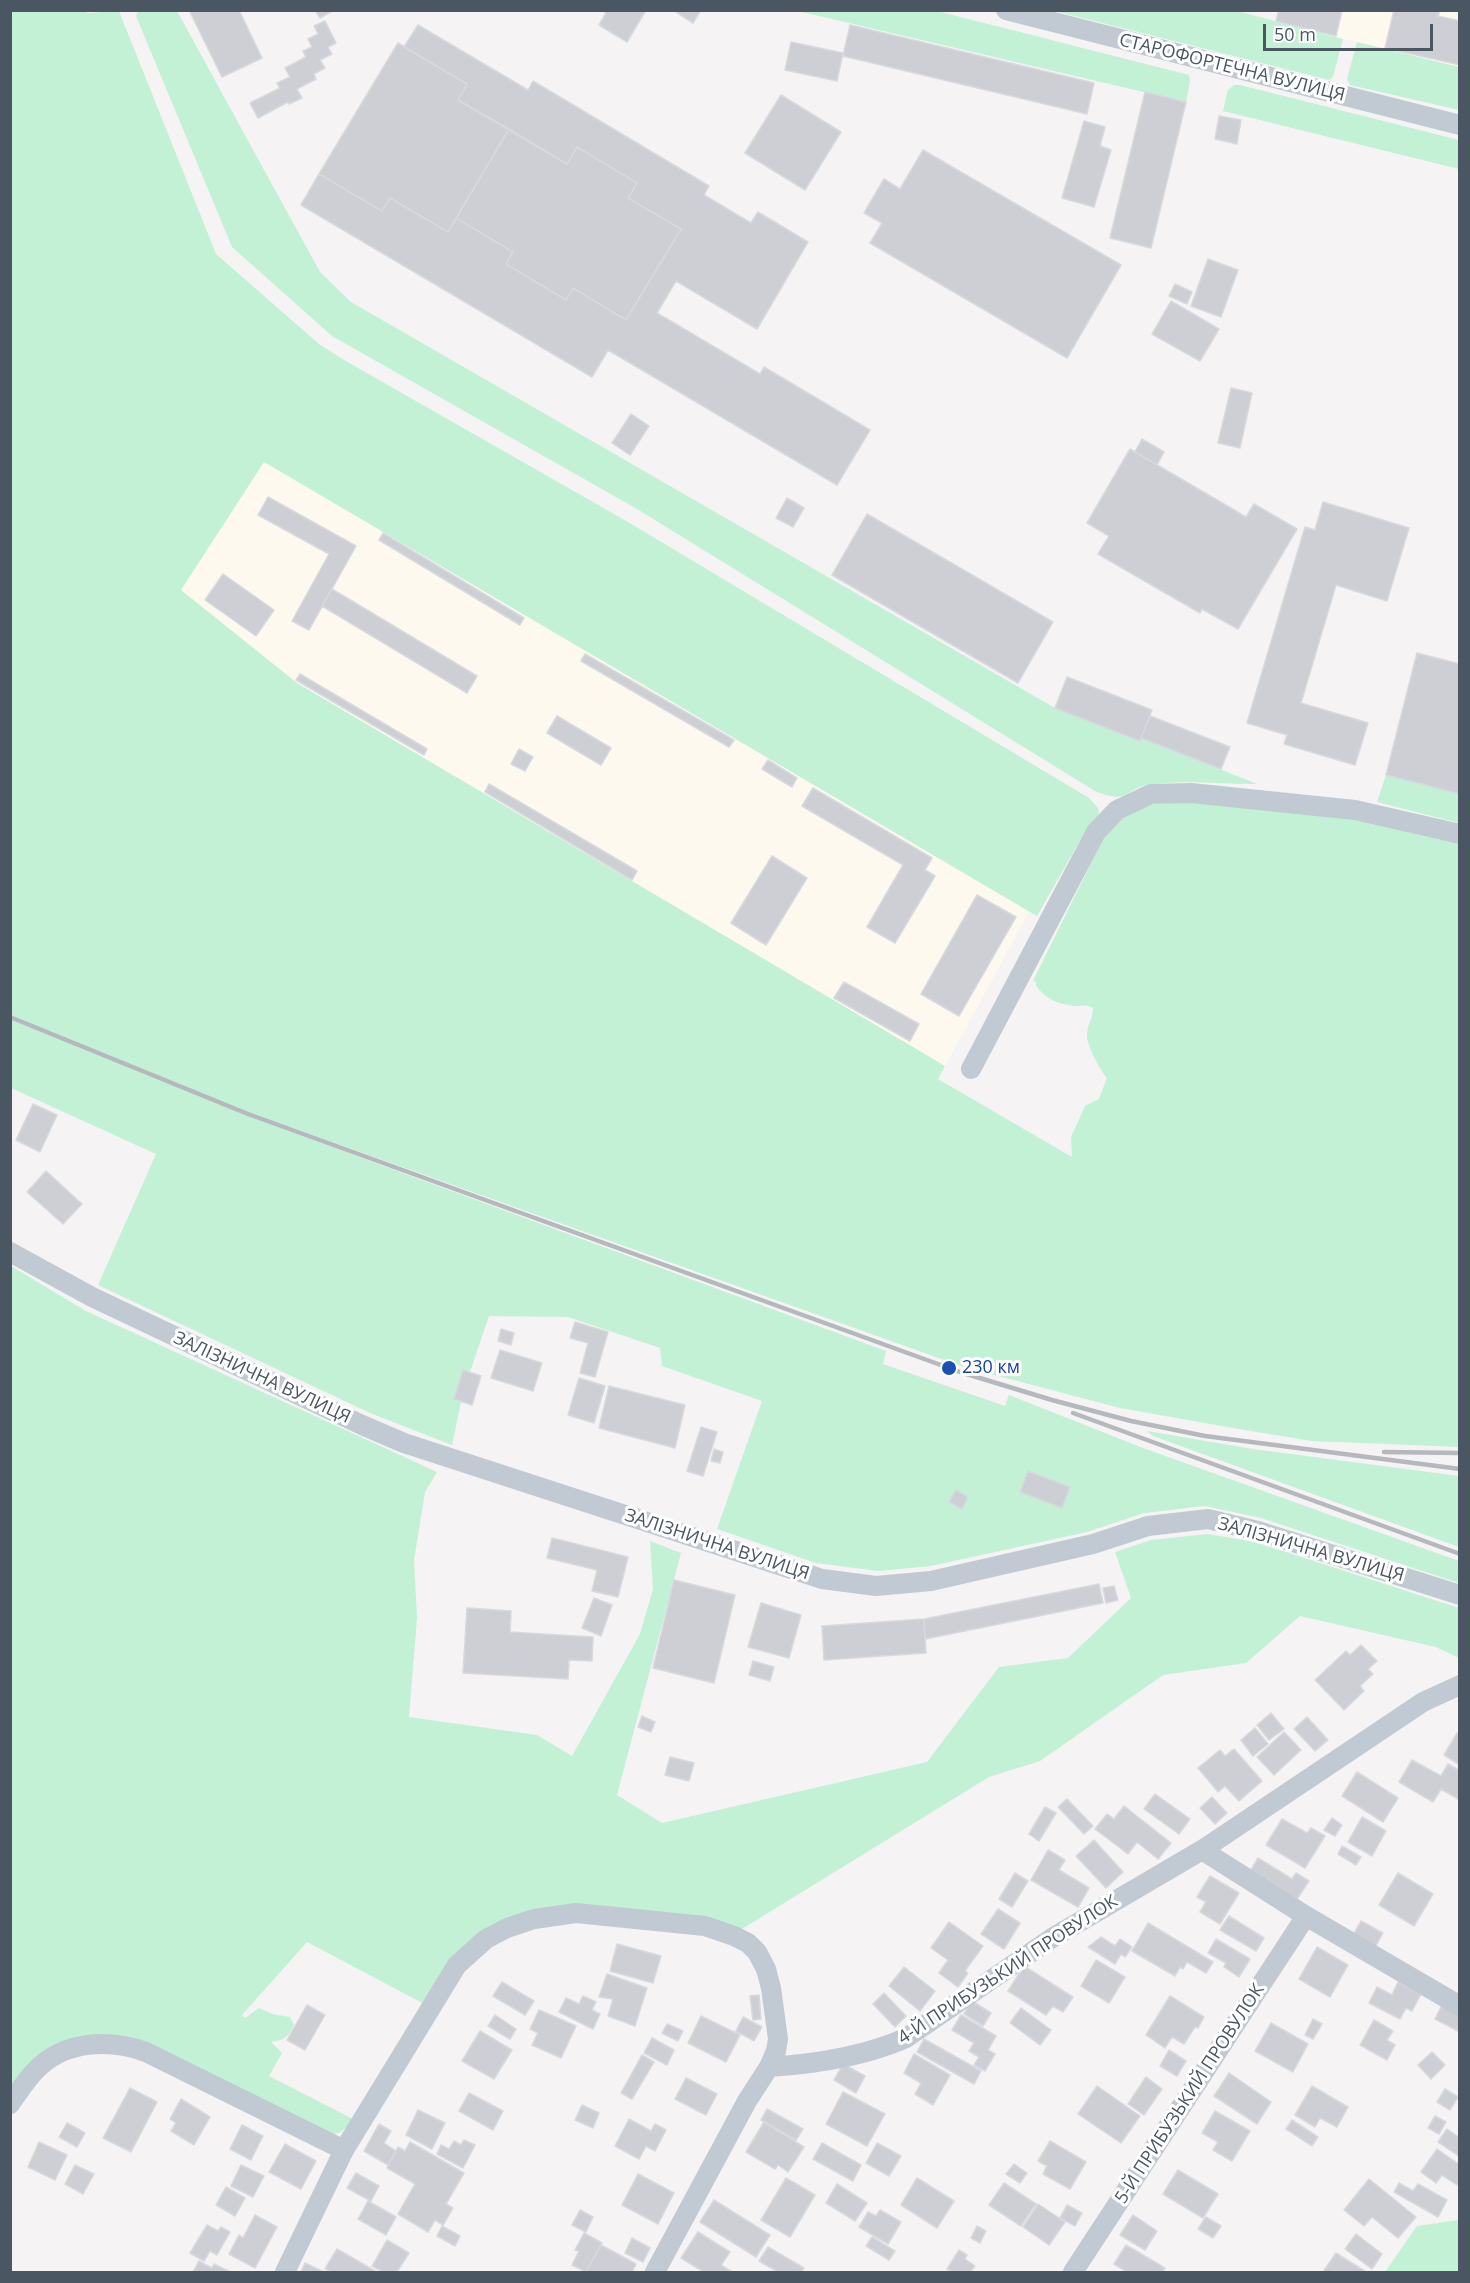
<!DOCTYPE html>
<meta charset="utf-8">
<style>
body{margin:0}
#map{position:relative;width:1470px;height:2283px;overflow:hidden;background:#f5f3f3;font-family:"Open Sans",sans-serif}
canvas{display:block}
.frame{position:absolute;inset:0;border:12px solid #4a5661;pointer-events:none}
.scale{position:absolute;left:1263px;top:24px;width:170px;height:27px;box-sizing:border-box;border:3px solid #4a5661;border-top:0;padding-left:8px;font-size:18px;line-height:21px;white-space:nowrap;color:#4a5661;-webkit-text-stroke:4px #fff;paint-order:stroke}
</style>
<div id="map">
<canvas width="1470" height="2283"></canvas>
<div class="frame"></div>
<div class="scale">50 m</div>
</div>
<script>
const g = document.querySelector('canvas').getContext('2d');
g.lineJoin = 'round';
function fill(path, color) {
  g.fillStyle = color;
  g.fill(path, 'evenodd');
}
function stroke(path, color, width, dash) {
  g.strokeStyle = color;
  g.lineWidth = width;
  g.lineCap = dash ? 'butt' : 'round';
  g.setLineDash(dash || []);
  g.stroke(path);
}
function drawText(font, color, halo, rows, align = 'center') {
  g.font = font + ' "Open Sans",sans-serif';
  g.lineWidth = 6;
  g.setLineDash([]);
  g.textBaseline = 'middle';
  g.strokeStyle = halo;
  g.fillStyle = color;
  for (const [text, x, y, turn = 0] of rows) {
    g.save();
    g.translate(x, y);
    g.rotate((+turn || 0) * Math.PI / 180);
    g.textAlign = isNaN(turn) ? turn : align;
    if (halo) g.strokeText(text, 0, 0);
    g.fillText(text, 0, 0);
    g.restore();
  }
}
fill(new Path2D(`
 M1342 11H1459V67L1336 37Z
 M264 462 1029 912 945 1066 297 683 180 590Z`), '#fdf9ef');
fill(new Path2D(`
 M86 10 87 13 119 11 216 254 319 344 344 360 628 522 1089 798 1098 808 1099 815 1086 830 1037 916 264 462 181 590 297 683 945 1066 938 1079 1072 1157 1071 1137 1085 1106 1099 1099 1107 1078C1101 1071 1086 1045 1087 1035 1087 1025 1093 1019 1093 1008 1086 1004 1081 1006 1074 1006 1057 1004 1046 999 1036 986V982L1033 981 1104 837 1127 814 1154 804 1190 801 1351 819 1459 844V1447L1312 1441 1233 1428 1120 1408 964 1367 248 1112 11 1015 10 11Z
 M138 11H177L320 272 351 302 1055 708 1140 741 1141 738 1257 784C1223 784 1187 780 1153 784 1124 787 1131 806 1095 791L637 509 332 336 232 247 136 16Z
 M798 11H937L1189 75 1190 81 1186 102Z
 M1055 11H1237L1343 39 1333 77 1329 80Z
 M1357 42 1459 67V110L1350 85 1347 79Z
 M1234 85H1240L1459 140V169L1223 111 1228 90Z
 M1386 775 1459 794V823L1377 802Z
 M11 1019 248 1116 886 1351 883 1364 1005 1406 1009 1395 1143 1448 1459 1561V1583L1261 1518 1205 1506 1144 1513 1087 1532 931 1566 878 1571 816 1563 717 1529 762 1401 662 1366 660 1348 568 1317 489 1316 470 1372 463 1370 454 1399 461 1402 452 1445 370 1413 98 1285 156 1154 11 1088Z
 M11 1266 86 1311 437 1472 425 1492 414 1560 417 1618 409 1717 537 1735 572 1756 640 1634 653 1589 650 1541 681 1553 617 1795 662 1823 927 1762 999 1667 1068 1658 1131 1598 1115 1552 1151 1540 1208 1534 1255 1542 1459 1608V1658L1436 1647 1300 1616 1246 1663 1163 1675 1040 1761 989 1777 737 1932 615 1910 505 1924 426 2005 307 1942 242 2015 245 2018 259 2008 272 2014 290 2017 294 2025C288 2038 284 2040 271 2042L282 2053 269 2076 355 2120 341 2132 332 2135 149 2049 89 2040 11 2097Z
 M1147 1431 1253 1449 1459 1476V1547L1153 1436Z
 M1459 2220V2272H1385L1417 2226Z`), '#c3f1d5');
const building = new Path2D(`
 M189 10H239L262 58 222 77Z
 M315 10H334L320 18Z
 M602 10H646L627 42 599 25 606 13Z
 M673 10H701L693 23Z
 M1279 10H1342L1336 36 1276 21Z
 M1394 10H1440L1438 16 1460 21V65L1385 48Z
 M325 21 336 43 328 47 332 54 320 60 325 68 314 74 316 79 297 89 302 98 289 104 288 102 258 118 250 103 280 88 277 83 290 77 285 68 306 57 303 51 312 47 308 39 318 34 314 26Z
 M418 25 528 90 533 81 709 186 704 195 751 223 758 212 808 242 757 329 676 281 657 313 760 374 764 367 870 430 837 485 608 350 592 377 301 205 319 174 382 211 390 198 448 232 456 218 513 252 506 264 566 300 573 288 626 320 681 229 628 198 637 183 577 147 567 164 458 100 467 84 404 47Z
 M850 25 1094 83 1087 114 843 56Z
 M791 42 843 53 837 81 785 70Z
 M398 43 467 84 458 100 509 129 448 232 390 198 382 211 319 174Z
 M1145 92 1186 102 1151 248 1110 238Z
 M781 95 841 132 805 190 745 153Z
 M1219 116 1241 120 1237 144 1215 139Z
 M1084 121 1105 127 1100 146 1111 150 1094 207 1062 198Z
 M509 129 567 164 577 147 637 183 628 198 681 229 626 320 573 288 566 300 506 264 513 252 456 218Z
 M923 150 1121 265 1067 358 870 243 882 223 864 213 884 179 900 189Z
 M1208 259 1238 270 1221 317 1191 306Z
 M1175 284 1192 292 1187 304 1169 296Z
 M1171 301 1219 329 1200 361 1152 334Z
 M1231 388 1252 393 1240 448 1218 443Z
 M631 414 649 426 630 455 612 443Z
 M1142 439 1164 452 1157 465 1135 452Z
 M1130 449 1246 517 1254 504 1297 529 1238 629 1202 609 1200 613 1098 554 1109 536 1087 523Z
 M268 497 356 546 309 630 292 621 329 554 258 515Z
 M787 498 804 508 793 527 776 518Z
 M1323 502 1409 528 1387 601 1336 585 1301 703 1368 723 1355 765 1284 744 1287 735 1247 723 1305 527 1315 530Z
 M867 514 1053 622 1018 683 832 575Z
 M383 533 524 618 520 625 379 540Z
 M223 574 274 610 256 636 205 600Z
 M332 589 477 676 467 693 322 606Z
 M1417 653 1460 664V794L1386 775Z
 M585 654 734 740 729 747 581 661Z
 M300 674 427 749 424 755 296 680Z
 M1067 677 1152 710 1140 741 1055 708Z
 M557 716 611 748 601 765 547 733Z
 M1150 716 1230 747 1221 769 1141 738Z
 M519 749 533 757 525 771 511 764Z
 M768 760 797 778 792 787 762 769Z
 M489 784 637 871 632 880 485 792Z
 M813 788 932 858 925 870 935 876 895 943 867 927 903 865 802 806Z
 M772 856 807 878 766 945 731 923Z
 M977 895 1016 917 959 1016 921 994Z
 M844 982 919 1024 910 1041 834 998Z
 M33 1104 57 1115 40 1152 16 1140Z
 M46 1171 82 1204 63 1224 27 1192Z
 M575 1322 608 1332 595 1377 580 1373 588 1343 570 1338Z
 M501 1329 514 1333 511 1345 498 1341Z
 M500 1350 542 1363 533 1391 491 1378Z
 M463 1370 481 1376 472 1405 454 1399Z
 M579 1378 605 1386 594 1423 568 1415Z
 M609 1386 685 1405 675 1448 599 1428Z
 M701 1427 717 1432 703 1476 687 1471Z
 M714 1449 723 1452 720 1463 711 1461Z
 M1028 1471 1070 1487 1062 1508 1020 1492Z
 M956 1490 968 1497 962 1509 949 1502Z
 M552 1538 628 1557 618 1597 592 1591 597 1570 547 1558Z
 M674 1580 735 1595 714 1683 653 1668Z
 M1099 1584 1103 1603 925 1639 924 1619Z
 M1114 1586 1118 1600 1106 1603 1103 1588Z
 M594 1598 612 1605 601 1636 582 1628Z
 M761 1603 801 1615 789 1658 748 1647Z
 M467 1608 511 1611 510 1632 593 1637 592 1661 569 1660 568 1679 463 1673Z
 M924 1619 926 1653 824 1660 822 1626Z
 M1361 1645 1377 1661 1368 1669 1373 1674 1360 1686 1364 1691 1344 1710 1315 1680 1346 1651 1350 1655Z
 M753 1661 774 1667 770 1681 749 1675Z
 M1271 1713 1284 1729 1269 1740 1257 1725Z
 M642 1716 655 1722 651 1732 638 1727Z
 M1307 1717 1328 1740 1315 1751 1294 1729Z
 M1255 1728 1268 1744 1253 1756 1241 1740Z
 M1284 1732 1301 1750 1274 1775 1257 1757Z
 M1457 1733 1460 1735V1765L1444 1755Z
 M1234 1749 1262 1781 1239 1801 1225 1786 1218 1792 1198 1768 1220 1750 1225 1756Z
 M670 1757 694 1763 689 1781 665 1775Z
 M1412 1760 1441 1776 1448 1764 1460 1771V1800L1441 1789 1433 1802 1399 1782Z
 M1357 1772 1398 1798 1383 1822 1342 1796Z
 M1155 1794 1190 1819 1179 1834 1144 1809Z
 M1212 1797 1227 1813 1215 1824 1200 1808Z
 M1067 1799 1093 1826 1084 1834 1058 1807Z
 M1124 1806 1171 1843 1158 1859 1137 1842 1128 1854 1095 1829 1107 1814 1114 1819Z
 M1045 1807 1056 1813 1039 1841 1029 1834Z
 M1362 1817 1386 1831 1372 1856 1348 1842Z
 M1332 1818 1342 1825 1335 1836 1324 1830Z
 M1282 1819 1307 1833 1311 1828 1325 1836 1305 1868 1266 1845Z
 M1094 1840 1123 1872 1106 1888 1076 1856Z
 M1342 1846 1361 1857 1356 1865 1338 1854Z
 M1048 1850 1065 1860 1059 1870 1089 1888 1078 1907 1031 1880Z
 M1258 1858 1292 1879 1296 1873 1309 1881 1297 1899 1251 1870Z
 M1015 1873 1028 1881 1012 1907 999 1899Z
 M1398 1873 1433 1894 1414 1926 1379 1905Z
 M1210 1876 1239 1893 1220 1924 1200 1912 1206 1902 1197 1897Z
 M998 1909 1020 1923 1004 1949 981 1934Z
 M1229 1916 1264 1938 1256 1951 1220 1930Z
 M1361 1921 1383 1933 1375 1947 1353 1935Z
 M949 1922 983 1946 965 1971 968 1973 958 1987 939 1973 948 1960 931 1948Z
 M1148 1923 1213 1962 1206 1973 1187 1962 1183 1969 1180 1967 1175 1976 1132 1951Z
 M1101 1937 1115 1946 1120 1939 1132 1947 1125 1957 1121 1954 1115 1964 1088 1947Z
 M1216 1939 1250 1959 1239 1977 1224 1967 1226 1963 1208 1953Z
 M617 1944 661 1956 653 1983 610 1971Z
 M1317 1947 1348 1965 1330 1997 1299 1979Z
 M1096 1960 1125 1977 1109 2003 1081 1986Z
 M1024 1966 1073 1997 1063 2012 1053 2006 1046 2015 1008 1991Z
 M904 1967 935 1991 920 2011 889 1986Z
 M607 1974 647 1988 635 2026 608 2016 613 1999 599 1997Z
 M502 1982 534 2001 525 2015 493 1996Z
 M1398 1982 1421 1994 1412 2011 1406 2008 1400 2019 1369 2003 1377 1987 1392 1995Z
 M884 1993 906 2016 895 2027 873 2004Z
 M759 1995 761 2019 753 2020 750 1996Z
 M583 1996 596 2002 592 2010 600 2014 593 2029 559 2012 566 1998 579 2004Z
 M1170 1996 1204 2017 1198 2028 1195 2027 1184 2044 1172 2037 1165 2048 1146 2035Z
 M972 2001 991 2013 983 2026 964 2014Z
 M1443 2003 1460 2012V2032L1435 2019Z
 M307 2005 325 2015 305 2050 287 2040Z
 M1021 2008 1051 2030 1040 2045 1010 2023Z
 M539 2010 576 2026 561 2058 532 2045 538 2033 530 2029Z
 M495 2015 516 2029 510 2039 488 2026Z
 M961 2015 996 2036 988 2050 995 2054 985 2071 974 2065 979 2057 969 2051 974 2043 952 2030Z
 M701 2016 740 2035 726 2062 688 2043Z
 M743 2017 762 2027 754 2041 736 2031Z
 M1313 2019 1322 2024 1313 2039 1305 2035Z
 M1374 2020 1393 2031 1387 2040 1395 2045 1387 2060 1360 2045Z
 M1271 2023 1308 2044 1293 2072 1255 2051Z
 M667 2024 683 2031 678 2041 662 2033Z
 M480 2031 512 2050 494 2079 462 2061Z
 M652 2038 674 2050 667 2065 644 2053Z
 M924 2039 981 2071 974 2084 917 2052Z
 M1169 2050 1186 2061 1177 2076 1160 2066Z
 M1432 2052 1445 2065 1431 2079 1418 2065Z
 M914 2054 950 2075 933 2105 915 2094 921 2083 904 2073Z
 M642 2055 654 2062 632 2099 621 2093Z
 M843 2064 865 2076 856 2093 834 2080Z
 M1229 2073 1271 2102 1257 2124 1214 2096Z
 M1146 2077 1162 2089 1144 2115 1128 2104Z
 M686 2078 717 2094 706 2115 675 2099Z
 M1097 2086 1140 2116 1121 2143 1078 2114Z
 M1312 2086 1348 2107 1337 2127 1320 2118 1315 2127 1295 2115Z
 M130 2088 157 2102 131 2152 103 2138Z
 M1445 2089 1458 2097 1450 2110 1437 2102Z
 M843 2092 885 2114 867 2146 826 2124Z
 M469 2093 503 2111 493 2130 459 2111Z
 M181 2099 210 2117 194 2145 171 2131 176 2123 170 2119Z
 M582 2105 599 2113 593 2128 575 2120Z
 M767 2109 803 2129 796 2140 761 2120Z
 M418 2110 445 2123 432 2149 406 2135Z
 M1215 2111 1250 2131 1232 2161 1213 2150 1218 2142 1202 2133Z
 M1435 2116 1446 2122 1439 2134 1428 2128Z
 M629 2119 651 2131 655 2124 666 2130 655 2151 646 2146 639 2159 615 2146Z
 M1292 2120 1318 2137 1312 2146 1286 2129Z
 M764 2122 804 2147 788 2172 778 2165 775 2169 746 2152Z
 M67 2123 85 2133 77 2147 59 2137Z
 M379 2124 391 2131 384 2143 396 2151 388 2165 364 2151Z
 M242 2125 263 2136 251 2160 230 2149Z
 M1447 2129 1460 2138V2157L1438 2142Z
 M464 2140 475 2145 463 2168 437 2154 441 2145 449 2149 454 2141 461 2145Z
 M1050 2141 1086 2162 1070 2189 1043 2174 1047 2166 1038 2161Z
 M39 2142 67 2155 55 2180 28 2167Z
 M410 2142 464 2173 446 2204 453 2208 443 2225 435 2220 428 2232 398 2214 415 2184 387 2168 398 2147 405 2151Z
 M822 2143 861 2165 853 2181 813 2159Z
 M877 2143 901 2156 889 2176 866 2163Z
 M285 2144 316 2161 301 2189 269 2172Z
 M1437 2149 1460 2165V2182L1457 2185 1442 2175 1436 2183 1421 2172Z
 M1014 2164 1027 2173 1020 2183 1006 2174Z
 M75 2165 94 2174 83 2194 65 2184Z
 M241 2165 264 2176 253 2197 231 2186Z
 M1178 2170 1218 2194 1203 2218 1163 2194Z
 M356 2173 379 2186 371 2201 347 2188Z
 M638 2174 674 2193 658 2224 622 2205Z
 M786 2178 815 2195 790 2237 761 2220Z
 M917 2178 954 2201 937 2228 901 2205Z
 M1369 2179 1416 2217 1398 2238 1372 2217 1364 2226 1344 2210Z
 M1004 2183 1036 2204 1021 2226 989 2205Z
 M1399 2183 1413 2191 1418 2184 1447 2200 1438 2217 1394 2192Z
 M837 2184 867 2203 855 2221 826 2203Z
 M226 2187 245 2198 235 2216 216 2205Z
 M714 2200 770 2235 756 2257 700 2222Z
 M368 2201 396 2217 386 2235 358 2219Z
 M1038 2204 1065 2222 1049 2245 1023 2227Z
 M1067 2205 1082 2213 1075 2226 1060 2218Z
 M580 2210 593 2217 586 2232 572 2225Z
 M880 2210 901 2222 888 2244 859 2227 868 2212 876 2216Z
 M255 2215 277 2227 255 2268 229 2254 239 2235 243 2238Z
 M1133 2215 1157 2231 1145 2250 1120 2235Z
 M1206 2217 1221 2226 1213 2238 1198 2229Z
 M207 2225 218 2231 221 2227 230 2232 217 2255 210 2251 204 2261 190 2253Z
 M442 2226 460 2236 455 2246 437 2236Z
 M977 2226 986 2231 980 2243 971 2238Z
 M698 2232 730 2252 721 2265 732 2272H704L681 2258Z
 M584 2233 602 2243 586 2272 572 2265 579 2251 575 2250Z
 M1356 2234 1382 2254 1372 2269 1345 2249Z
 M872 2237 895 2251 889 2260 866 2246Z
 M632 2238 650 2248 643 2262 625 2253Z
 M387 2240 409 2253 397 2272H383L372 2266Z
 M601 2245 636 2264 632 2272H586Z
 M1126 2245 1165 2268 1162 2272H1127L1114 2264Z
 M768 2247 804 2268 801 2272H778L759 2261Z
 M337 2249 377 2272H332L325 2269Z
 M959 2250 967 2255 965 2259 975 2266 970 2272H953L947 2269Z
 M1336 2253 1366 2272H1323Z
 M199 2261 212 2268 214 2264 231 2272H193Z
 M305 2263 324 2272H301Z`);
fill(building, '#cdcfd5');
stroke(building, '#d7d9de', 1.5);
stroke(new Path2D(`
 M1006 10 1460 125
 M971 1069 1096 832 1117 810 1151 794 1191 793 1355 810 1460 834
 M10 1252 92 1297 362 1425 404 1443 822 1579 876 1586 931 1581 1093 1544 1148 1526 1208 1519 1258 1531 1460 1595
 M1202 1850 1306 1916 1460 2006
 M10 2104C18 2093 26 2080 36 2070 65 2040 110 2039 146 2052L344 2150
 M285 2272 344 2150 457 1965 486 1939 507 1928 534 1919 576 1913 705 1926 734 1936 748 1943 757 1952 766 1969 771 1988 778 2039 776 2051 769 2067
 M655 2272 747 2101 769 2067C816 2064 863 2057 906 2038L1052 1938 1202 1850 1423 1702 1460 1685
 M1073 2272 1306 1916`), '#c1cad2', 20);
stroke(new Path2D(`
 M10 1017 248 1114 960 1372 1052 1400 1131 1421 1205 1436 1460 1469
 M1073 1413 1460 1554
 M1384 1452 1460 1453`), '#b5b8bd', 4.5);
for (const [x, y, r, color] of [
 [949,1368,8,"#1a4fb4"]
]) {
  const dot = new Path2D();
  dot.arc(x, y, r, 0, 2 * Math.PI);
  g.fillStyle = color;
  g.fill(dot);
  stroke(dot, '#fff', 2);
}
drawText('18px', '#4a5661', '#fff', [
 ["СТАРОФОРТЕЧНА ВУЛИЦЯ",1232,68,14],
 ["ЗАЛІЗНИЧНА ВУЛИЦЯ",262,1378,25],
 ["ЗАЛІЗНИЧНА ВУЛИЦЯ",717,1545,18],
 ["ЗАЛІЗНИЧНА ВУЛИЦЯ",1311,1550,16],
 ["4-Й ПРИБУЗЬКИЙ ПРОВУЛОК",1008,1970,-33],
 ["5-Й ПРИБУЗЬКИЙ ПРОВУЛОК",1190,2094,-57]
]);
drawText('18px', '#164399', '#fff', [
 ["230 км",962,1368]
], 'left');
</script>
